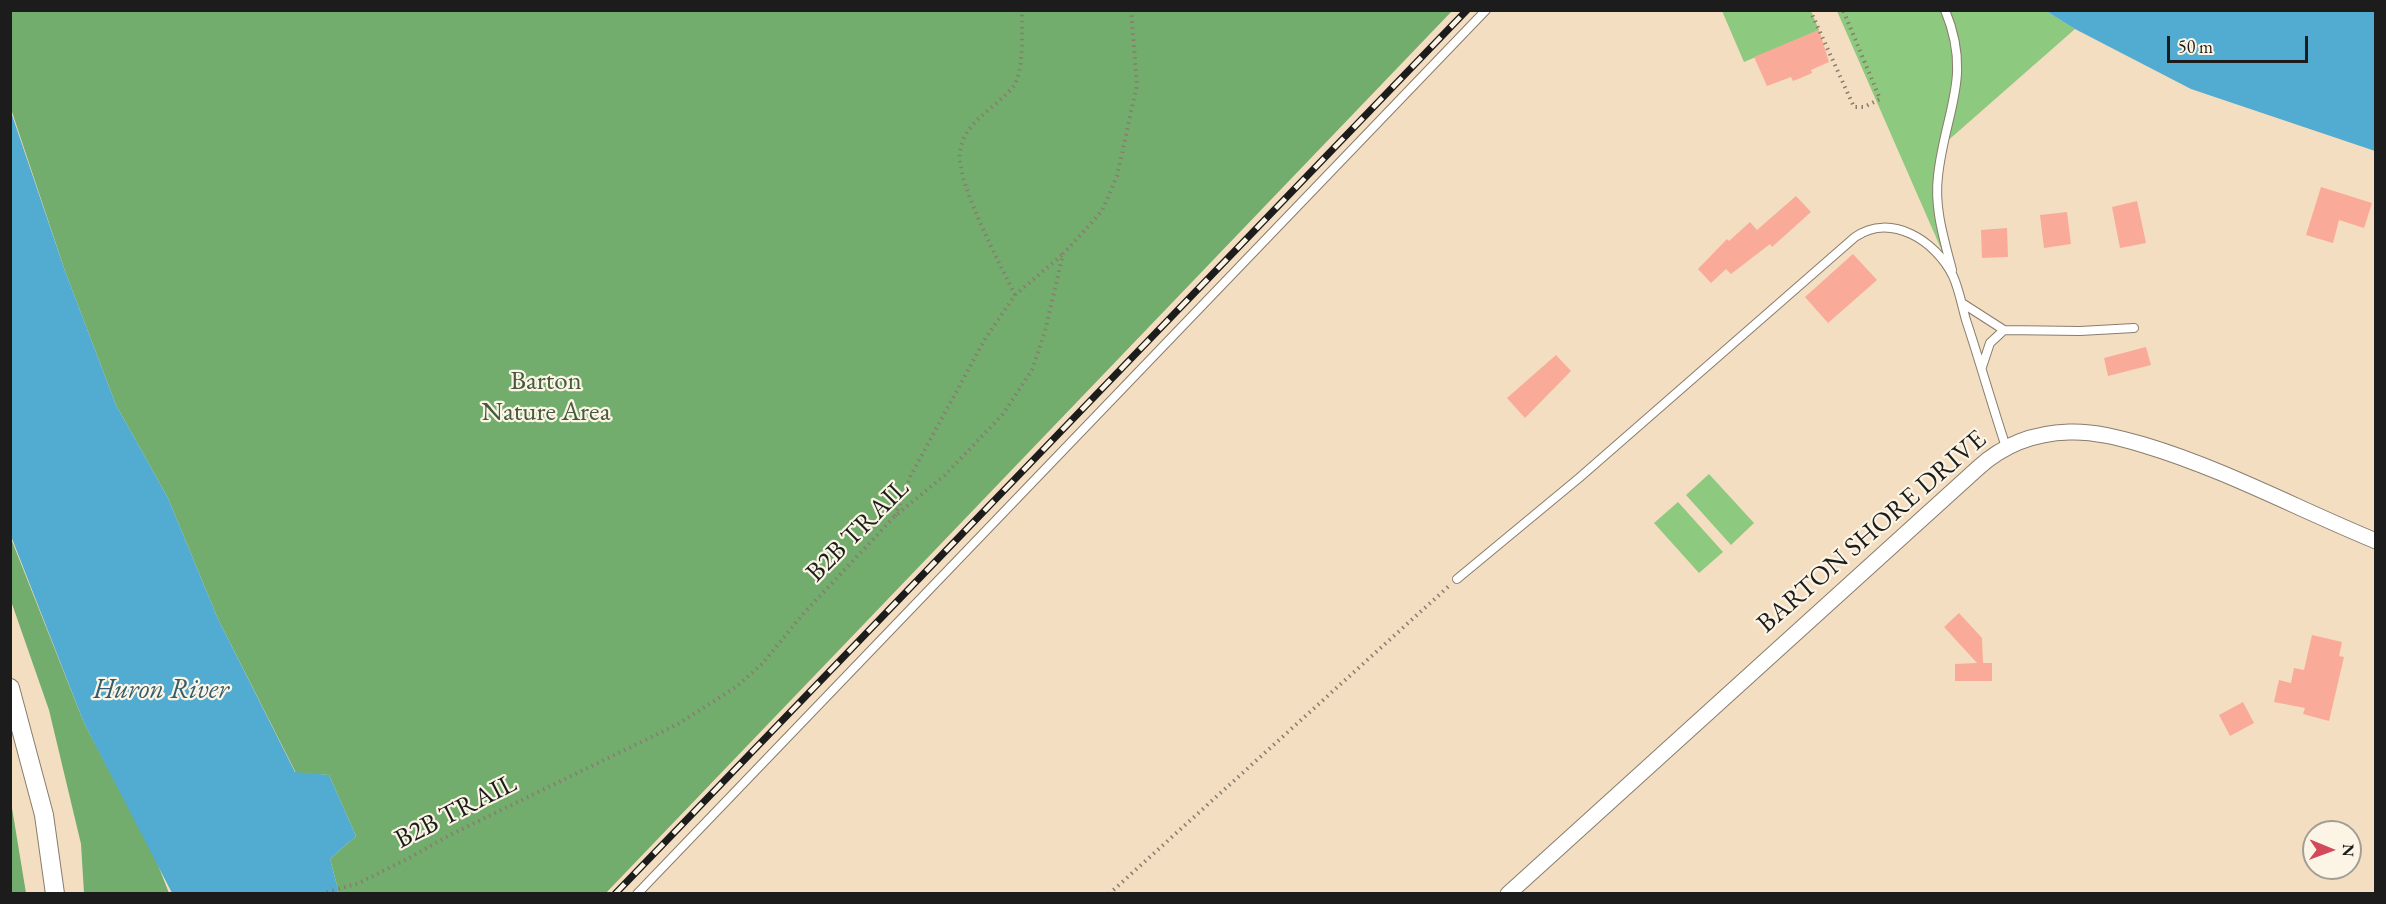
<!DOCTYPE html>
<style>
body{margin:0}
#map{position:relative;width:2386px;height:904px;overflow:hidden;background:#f4dec1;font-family:"EB Garamond",serif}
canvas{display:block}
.frame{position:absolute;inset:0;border:12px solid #1c1c1c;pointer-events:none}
.north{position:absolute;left:2302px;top:820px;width:60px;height:60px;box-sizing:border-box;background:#fcf5e5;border:2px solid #a29e95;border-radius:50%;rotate:91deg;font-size:16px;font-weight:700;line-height:24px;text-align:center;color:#1c1c1c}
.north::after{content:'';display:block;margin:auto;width:21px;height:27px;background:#d1495b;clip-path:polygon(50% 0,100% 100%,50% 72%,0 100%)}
.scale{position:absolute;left:2167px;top:36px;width:141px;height:27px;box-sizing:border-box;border:3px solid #1c1c1c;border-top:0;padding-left:8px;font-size:18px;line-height:21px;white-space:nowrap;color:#1c1c1c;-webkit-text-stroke:4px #fcf5e5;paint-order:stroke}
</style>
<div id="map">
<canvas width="2386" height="904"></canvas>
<div class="frame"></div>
<div class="north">N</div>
<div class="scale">50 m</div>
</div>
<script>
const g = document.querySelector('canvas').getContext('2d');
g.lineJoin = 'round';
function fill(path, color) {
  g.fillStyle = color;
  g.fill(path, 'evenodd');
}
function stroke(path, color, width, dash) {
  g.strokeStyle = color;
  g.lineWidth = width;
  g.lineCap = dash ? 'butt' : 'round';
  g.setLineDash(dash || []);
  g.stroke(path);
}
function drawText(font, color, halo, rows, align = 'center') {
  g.font = font + ' "EB Garamond",serif';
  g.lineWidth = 4.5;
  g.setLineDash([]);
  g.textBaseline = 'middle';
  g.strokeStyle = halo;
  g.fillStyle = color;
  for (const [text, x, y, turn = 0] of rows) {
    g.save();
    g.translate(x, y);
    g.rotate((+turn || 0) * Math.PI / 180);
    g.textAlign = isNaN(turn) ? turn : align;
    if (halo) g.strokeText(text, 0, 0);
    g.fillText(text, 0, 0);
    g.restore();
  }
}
fill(new Path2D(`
 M1722 11H1811L1819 30 1744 62Z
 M1837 11H2046L2075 29 1944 144 1937 196 1953 276Z
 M1709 474 1754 523 1731 545 1686 495Z
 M1678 502 1723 552 1699 573 1654 523Z`), '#8dc97e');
fill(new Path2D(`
 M10 11H1452L605 894 339 893 330 859 356 836 329 775 296 773 218 619 168 498 116 405 65 271 11 109Z
 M10 536 84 723 154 855 169 893H84L81 844 49 710 11 601Z
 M11 802 26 893H11Z`), '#72ad6d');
fill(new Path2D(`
 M2046 11H2375V151L2191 89 2075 29Z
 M10 109 65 271 116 405 168 498 218 619 295 772 329 775 356 836 330 859 339 893H172L84 723 11 536Z`), '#52abd0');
fill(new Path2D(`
 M1819 30 1829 62 1811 70 1812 73 1803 77 1793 81 1791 77 1767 86 1754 57Z
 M2321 187 2372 203 2364 228 2339 220 2333 243 2306 235Z
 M1796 196 1811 212 1772 247 1770 244 1731 274 1726 269 1711 283 1698 269 1727 239 1729 241 1750 222 1757 230Z
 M2137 201 2146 243 2120 248 2112 207Z
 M2067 212 2071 244 2044 248 2040 215Z
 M2007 228 2008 257 1982 258 1981 230Z
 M1853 254 1877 280 1828 323 1805 297Z
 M2146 347 2151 365 2108 376 2104 358Z
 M1556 355 1571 371 1525 418 1507 398Z
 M1959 613 1982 638 1983 663H1992V681H1955V664L1977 663 1944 627Z
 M2312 635 2342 642 2339 656 2344 657 2329 721 2303 714 2305 708 2274 702 2279 680 2291 683 2294 668 2304 670Z
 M2243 702 2254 723 2230 736 2219 715Z`), '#f9aa98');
const service = new Path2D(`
 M1945 10C1973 77 1945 111 1938 176 1934 208 1944 239 1952 270
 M1962 303 2004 330
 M1982 367 1990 343 2004 330 2080 331 2134 328
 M1457 579 1579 478 1855 237C1891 212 1936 241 1953 276 1959 289 1962 306 1966 320 1980 362 1992 405 2006 447
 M637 894 1486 10`);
const minor = new Path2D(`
 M1508 894 1978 468C2003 445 2034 433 2069 432 2094 431 2120 438 2144 445 2224 469 2298 509 2376 541`);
const tertiary = new Path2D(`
 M10 688 44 815 55 894`);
stroke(service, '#887d6e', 10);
stroke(minor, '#887d6e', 17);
stroke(tertiary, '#887d6e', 20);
stroke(new Path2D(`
 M1810 10 1854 107H1864L1880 99 1843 10
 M1015 295C1001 266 957 184 960 154 962 122 995 109 1013 87 1024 74 1022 28 1022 10
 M895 516 911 475 985 339 1015 295 1062 255
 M321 894 359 883 409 858 450 835 678 724 736 687 762 664 803 614 895 516 945 475 1003 414 1032 370 1045 331 1063 254 1102 211 1117 176 1137 85 1131 10
 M1109 894 1449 586`), '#887d6e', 4, [1.5, 4.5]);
stroke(service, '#fff', 8);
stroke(minor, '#fff', 15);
stroke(tertiary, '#fff', 18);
const rail = new Path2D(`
 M615 894 1467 10`);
stroke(rail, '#1c1c1c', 7);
stroke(rail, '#fcf5e5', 4.5, [14]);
drawText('27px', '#44593e', '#fcf5e5', [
 ["Barton",546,382],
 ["Nature Area",546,413]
]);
drawText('27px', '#1c1c1c', '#fcf5e5', [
 ["B2B TRAIL",858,531,-45],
 ["BARTON SHORE DRIVE",1872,532,-41],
 ["B2B TRAIL",456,812,-27]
]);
drawText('italic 28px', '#345c6d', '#fcf5e5', [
 ["Huron River",161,690]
]);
</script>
